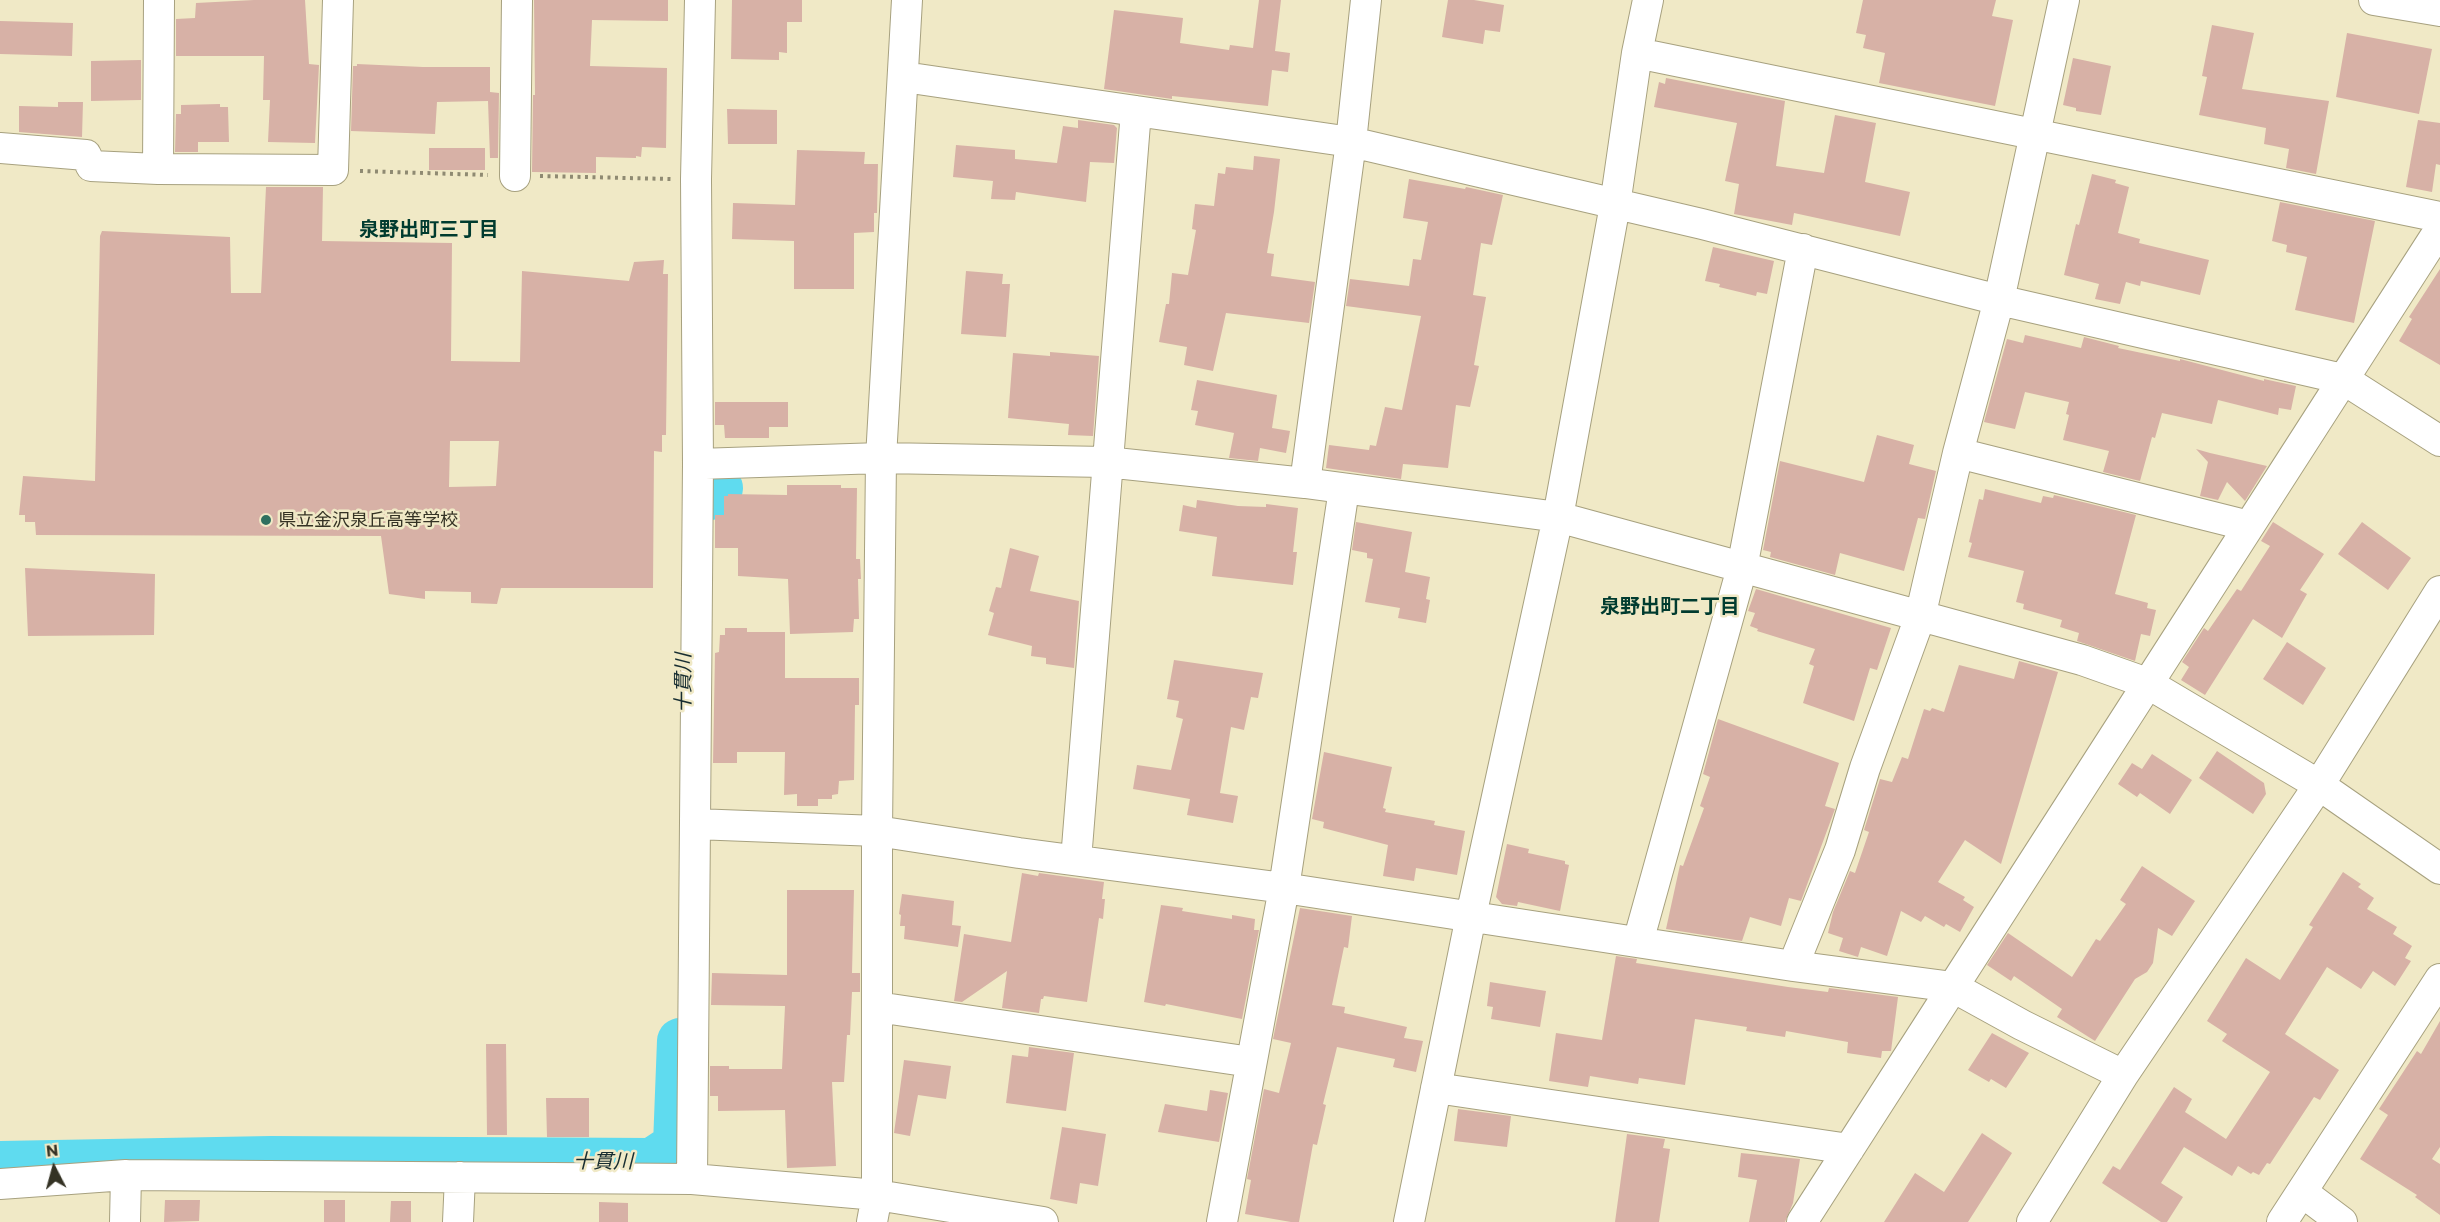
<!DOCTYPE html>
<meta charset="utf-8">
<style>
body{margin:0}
#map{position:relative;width:2440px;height:1222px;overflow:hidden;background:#f0e9c6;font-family:Commissioner,sans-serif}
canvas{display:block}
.north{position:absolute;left:24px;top:1138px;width:60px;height:60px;-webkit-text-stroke:4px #f0e9c6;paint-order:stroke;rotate:354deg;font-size:16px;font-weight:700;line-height:24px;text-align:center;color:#343224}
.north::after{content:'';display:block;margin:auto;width:21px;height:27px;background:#343224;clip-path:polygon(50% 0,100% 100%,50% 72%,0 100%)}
</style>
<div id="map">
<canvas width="2440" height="1222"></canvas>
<div class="north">N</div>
</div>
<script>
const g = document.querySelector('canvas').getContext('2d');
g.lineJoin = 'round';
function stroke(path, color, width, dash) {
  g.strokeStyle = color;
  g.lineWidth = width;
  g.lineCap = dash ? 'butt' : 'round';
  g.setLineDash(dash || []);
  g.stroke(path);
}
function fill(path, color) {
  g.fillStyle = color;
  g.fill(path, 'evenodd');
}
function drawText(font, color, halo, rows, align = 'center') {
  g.font = font + ' Commissioner,"Noto Sans JP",sans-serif';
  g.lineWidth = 5;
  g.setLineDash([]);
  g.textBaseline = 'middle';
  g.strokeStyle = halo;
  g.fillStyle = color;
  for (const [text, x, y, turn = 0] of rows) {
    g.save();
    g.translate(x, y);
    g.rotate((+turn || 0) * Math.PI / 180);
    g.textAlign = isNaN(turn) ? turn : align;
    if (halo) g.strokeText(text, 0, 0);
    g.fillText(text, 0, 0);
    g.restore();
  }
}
stroke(new Path2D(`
 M710 497 720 488
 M0 1164 271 1159 652 1161 676 1145 680 1041`), '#5fdbef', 46);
fill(new Path2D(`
 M254 0H305L309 64 319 65 315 143 268 142 270 100H263L264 56H176V19L195 18 196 3Z
 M534 0H668V21L592 20 590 66 667 68 666 148 642 147 641 157 636 156V158L596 157V173L532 172 533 95H535Z
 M732 0H802V22H787V53L779 52V60L731 59Z
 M1259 0H1281L1275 51 1290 53 1288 72 1272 70 1268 106 1172 96V99L1104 89 1114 10 1183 18 1180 43 1229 50 1230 45 1253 48Z
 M1448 0H1474L1504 5 1500 32 1485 30 1483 44 1442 37Z
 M1863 0H1996L1992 16 2013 20 1995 106 1879 83 1885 53 1863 48 1866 35 1856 33Z
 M0 21 73 23 72 56 0 54Z
 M2212 25 2254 33 2242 89 2329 101 2316 174 2286 168 2289 149 2264 144 2266 128 2199 115 2207 77 2202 76Z
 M2347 33 2432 49 2419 114 2336 97Z
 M2073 58 2111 66 2101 115 2076 111V108L2063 105Z
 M141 60V100L91 101V61Z
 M357 64 423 67H490V92L499 93 498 158H490L488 101 437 102 435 134 351 131 353 66H357Z
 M1666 78 1785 101 1776 166 1824 173 1835 115 1876 123 1865 182 1910 192 1900 236 1794 213 1792 225 1734 214 1739 184 1725 181 1737 123 1654 107 1659 82 1665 84Z
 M58 102H83L82 137 19 132V106L58 107Z
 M220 104V107H228L229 142H198V152H175L176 114H181V105Z
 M727 109 777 110V144H728Z
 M1078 120 1114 125 1117 128 1114 163 1090 162 1086 202 1016 192 1015 200 991 199 993 181 953 177 956 145 1015 150V159L1057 163 1063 126 1078 128Z
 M2418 120 2440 123V165L2436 164 2432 192 2406 187Z
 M429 148H485V170H429Z
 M797 150 865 152 864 164H878L877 213H874V232L854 233V289H794V241L732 239 733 203 795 205Z
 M1254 156 1280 159 1274 212 1267 253 1274 254 1271 276 1315 282 1309 323 1226 313 1213 371 1184 365 1187 347 1159 342 1166 304H1169L1172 273 1188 275 1196 230 1192 229 1195 204 1214 206 1218 173 1225 174 1226 167 1253 170Z
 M2092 174 2116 180 2115 183 2129 187 2118 233 2140 239 2139 243 2209 260 2200 295 2141 281 2140 286 2126 282 2120 304 2095 299 2099 284 2064 275 2076 224 2079 225Z
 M1409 179 1465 189 1466 187 1503 195 1492 245 1481 243 1473 295 1486 297 1474 365 1479 366 1470 407 1456 405 1448 468 1403 464 1401 479 1326 468 1329 445 1369 450 1370 445 1376 446 1385 407 1402 410 1421 316 1346 306 1350 279 1409 286 1413 259 1421 260 1428 222 1403 218Z
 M266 187H323L322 241 452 243 451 361 520 362 522 271 629 281 634 262 664 260 663 274H668L666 435H662V452L654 451 653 588H501L497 604 471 603V592L425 591V599L389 594 381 536 36 535 35 522H25V515H19L23 476 95 481 100 236 102 231 230 237 231 293H261ZM450 441H499L496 486 449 487Z
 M2280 202 2375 221 2354 323 2295 310 2307 257 2286 252 2287 245 2272 241Z
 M1713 247 1774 261 1767 294 1757 292 1756 296 1719 287 1720 284 1705 281Z
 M2440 269V365L2399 341 2412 319 2409 317Z
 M966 271 1003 274 1002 284H1010L1006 337 961 334Z
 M2025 335 2081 348 2084 337 2119 346 2118 348 2180 361V359L2264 381V379L2296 386 2291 410 2279 408 2278 415 2218 400 2212 424 2162 413 2155 438 2152 437 2140 481 2103 472 2109 451 2063 440 2069 415 2066 414 2069 402 2025 392 2015 429 1984 422 2007 339 2023 343Z
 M1050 352 1099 356 1093 436 1068 435 1069 424 1008 418 1013 353 1050 356Z
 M1197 380 1277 395 1272 428 1290 431 1286 453 1260 448 1258 461 1229 458 1234 433 1195 425 1198 411 1191 410Z
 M715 402H788V427H769V438H725L724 425H715Z
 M1877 435 1914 445 1909 464 1936 471 1925 519 1918 518 1904 571 1840 553 1835 575 1770 557 1771 552 1763 550 1780 461 1864 482Z
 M2196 449 2210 453 2267 466 2245 501 2227 482 2218 500 2200 496 2208 462Z
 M787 485H841V488H857L856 559H860L861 579H858L859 619H854L853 632 790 634 788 579 738 576V548H715V515H724V496H728V494L787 495Z
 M1985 489 2041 503 2043 496 2053 498 2054 495 2136 515 2115 594 2148 603 2147 608 2156 610 2150 636 2141 634 2135 661 2077 641 2079 633 2060 627 2062 620 2023 609 2024 604 2016 602 2024 571 1968 557 1972 543 1969 542 1979 499 1983 500Z
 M1197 500 1238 506 1266 507V504L1298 508 1293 552H1297L1293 585 1212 576 1217 537 1179 531 1183 505 1196 508Z
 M1356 522 1412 532 1405 572 1430 577 1426 599 1430 600 1426 623 1398 618 1400 608 1365 602 1373 559 1367 558V553L1352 550Z
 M2273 522 2324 554 2300 590 2307 594 2282 638 2253 619 2205 695 2181 680 2189 667 2182 662 2204 628 2208 631 2237 589 2241 591 2270 546 2261 541Z
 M2362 522 2411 558 2388 590 2338 554Z
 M1010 548 1039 556 1030 591 1079 601 1074 668 1046 664V658L1031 656 1032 646 988 635 994 613 989 611 996 587 1001 588Z
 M25 568 155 574 154 635 28 636Z
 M1756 589 1891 628 1877 670 1870 668 1854 721 1803 703 1814 666 1809 664 1815 649 1757 631 1758 629 1750 626 1755 613 1748 611Z
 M725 628H747V632H785V678H859V705H855L854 780 839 781 838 794 832 795V799H818V806H797V794L784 795 785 752H737V763H713L715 653 719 652 720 635H725Z
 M2287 642 2326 668 2303 705 2263 679Z
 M1174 660 1263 673 1258 698 1251 697 1244 730 1231 727 1220 793 1238 796 1233 823 1187 815 1190 799 1133 789 1137 765 1171 770 1183 719 1176 717 1179 701 1167 699Z
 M2019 661 2058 672 2001 864 1965 840 1938 882 1965 897 1963 900 1974 907 1960 932 1946 924 1944 927 1925 916 1921 922 1901 911 1887 956 1861 947 1858 957 1839 951 1843 938 1828 933 1833 912 1850 871 1855 873 1869 832 1864 830 1880 779 1892 782 1902 757 1908 759 1924 709 1930 711 1932 708 1944 712 1959 665 2014 679Z
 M1718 719 1839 763 1825 806 1835 809 1801 901 1789 898 1781 926 1750 917 1742 941 1666 929 1680 865 1683 866 1704 808 1700 806 1710 777 1703 774Z
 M2217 751 2264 783 2266 794 2253 814 2199 778Z
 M1324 752 1392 767 1383 808 1386 809 1385 812 1435 821 1434 825 1465 831 1457 875 1416 868 1414 881 1383 876 1388 845 1323 828 1324 822 1312 819Z
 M2152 754 2192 780 2170 814 2140 793 2137 797 2118 784 2132 763 2142 769Z
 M1507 844 1529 849 1528 853 1565 861V864L1569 865 1560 911 1518 902 1517 906 1502 904 1496 897Z
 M2142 866 2195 901 2172 936 2158 928 2153 963 2147 972 2135 979 2095 1041 2057 1017 2062 1009 2014 976 2011 981 1987 965 2008 933 2072 977 2096 939 2100 941 2126 904 2120 900Z
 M2343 872 2361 884 2358 887 2374 898 2367 909 2397 927 2393 934 2412 946 2405 958 2411 961 2395 986 2373 971 2361 989 2327 967 2285 1034 2339 1070 2320 1100 2314 1097 2270 1164 2267 1163 2259 1175 2253 1172 2251 1174 2238 1166 2232 1176 2184 1147 2161 1183 2183 1197 2167 1222H2161L2102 1183 2113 1166 2120 1170 2174 1087 2192 1099 2185 1112 2226 1139 2270 1072 2222 1041 2227 1034 2207 1021 2246 958 2280 980 2313 927 2309 925Z
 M1022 873 1038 876 1039 873 1104 882 1102 899H1105L1103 919 1099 918 1087 1002 1044 996 1043 999H1041L1039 1013 1002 1008 1007 971 962 1002 954 1001 964 934 1011 942Z
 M787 890H854L852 973H860V992H852L850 1035H847L844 1082H832L836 1166 787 1168 785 1110 718 1111V1096H710V1066H729V1069H782L785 1006 711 1005 712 973 787 975Z
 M902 894 954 901 952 925 961 926 958 947 904 939 905 926H900L901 915 899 914Z
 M1161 905 1183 908 1182 911 1232 919V915L1255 919 1254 930H1259L1242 1019 1166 1004 1165 1006 1144 1002Z
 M1300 908 1352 916 1348 948 1344 947 1332 1005 1345 1007 1344 1013 1407 1027 1404 1038 1423 1041 1416 1072 1393 1067 1395 1059 1337 1047 1323 1104 1326 1105 1317 1145 1313 1144 1299 1222H1291L1245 1214 1251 1180 1247 1179 1264 1089 1279 1093 1291 1043 1273 1039Z
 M1616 956 1637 959 1636 963 1788 987 1828 992 1829 988 1898 997 1891 1051H1882L1881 1058 1847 1053 1848 1042 1786 1031 1785 1037 1746 1031 1747 1027 1695 1019 1685 1085 1639 1078 1638 1084 1590 1076 1588 1087 1549 1081 1556 1033 1602 1040Z
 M1490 982 1546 991 1540 1027 1491 1019 1493 1007 1487 1006Z
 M2440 1021V1147L2432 1159 2440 1164V1215L2415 1197 2417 1195 2360 1159 2388 1115 2379 1109 2417 1051 2421 1054Z
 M1992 1033 2029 1053 2006 1088 1991 1079 1989 1082 1968 1070Z
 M486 1044H506L507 1135H487Z
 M1029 1047 1074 1053 1066 1111 1006 1103 1012 1055 1028 1057Z
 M904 1060 951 1066 946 1099 918 1095 910 1136 894 1133Z
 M1210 1090 1228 1093 1219 1142 1158 1132 1165 1104 1207 1111Z
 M546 1098H589V1137H547Z
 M1458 1109 1511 1116 1507 1147 1454 1141Z
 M1062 1127 1106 1134 1098 1186 1080 1183 1077 1204 1050 1199Z
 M1982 1133 2012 1153 1968 1222H1884L1915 1173 1944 1192Z
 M1627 1134 1665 1139 1663 1148 1670 1149 1659 1222H1615Z
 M1741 1153 1800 1159 1793 1203 1785 1222H1749L1757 1180 1738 1177Z
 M165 1200H200L199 1221 164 1222Z
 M324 1200H345V1222H324Z
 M391 1201H411V1222H390Z
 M599 1202 628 1203V1222H599Z`), '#d7b1a6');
const minor = new Path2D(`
 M2374 0 2440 11
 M1637 53 2440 217
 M904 77 1136 111
 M0 148 86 155 91 166 158 169 159 0
 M158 169 333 170 338 0
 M515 176 517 0
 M1958 453 2249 526
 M698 464 881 458 1106 462 1305 483 1558 517 2082 660 2147 683 2319 785 2440 869
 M1305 483 1351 142 1366 0
 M695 824 877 831 1019 853 1284 888 1793 966 1953 987 2022 1025 2123 1075
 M1076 860 1136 111 1351 142 1702 224 1999 300 2343 379 2440 441
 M1638 942 1742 568 1803 249
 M1793 966 1840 850 1865 768 1920 617 1958 453 1999 300 2064 0
 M877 1007 1251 1062
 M1436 1088 1849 1149
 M692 1179 698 464 696 179 700 0
 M0 1184 126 1175 692 1179 877 1195 1043 1222
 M2302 1192 2342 1222
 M125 1222 126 1175
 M458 1222 460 1177
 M872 1222 877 1195V831L881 458 907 0
 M1222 1222 1284 888 1344 489
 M1409 1222 1471 916 1558 517 1615 205 1637 53 1648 0
 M1802 1222 2440 229
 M2032 1222 2123 1075 2319 785 2440 591
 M2282 1222 2440 979`);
stroke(minor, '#a7a17f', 32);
stroke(new Path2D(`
 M360 171 488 175
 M540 176 671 179`), '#8f8a72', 4, [3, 4.5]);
stroke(minor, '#fff', 30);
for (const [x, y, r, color] of [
 [266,520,6,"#2f705f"]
]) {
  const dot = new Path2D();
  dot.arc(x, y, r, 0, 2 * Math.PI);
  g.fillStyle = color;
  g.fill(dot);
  stroke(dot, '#f0e9c6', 2);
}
drawText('18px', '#343224', '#f0e9c6', [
 ["県立金沢泉丘高等学校",278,520]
], 'left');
drawText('bold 20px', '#003b2f', '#f0e9c6', [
 ["泉野出町三丁目",429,229],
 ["泉野出町二丁目",1670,606]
]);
drawText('italic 20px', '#172d31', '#f0e9c6', [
 ["十貫川",683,683,-90],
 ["十貫川",603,1161]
]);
</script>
